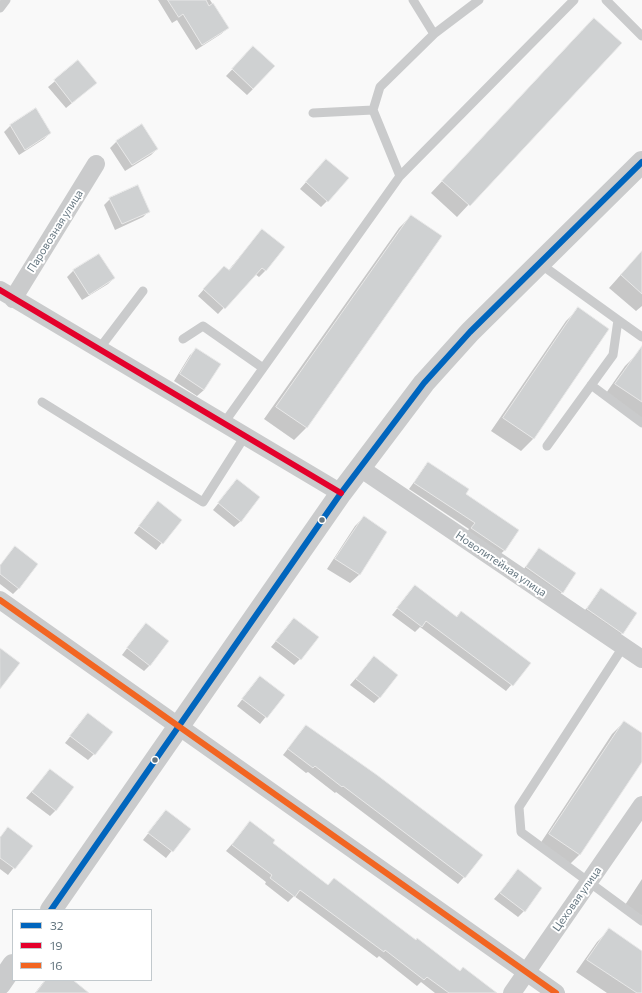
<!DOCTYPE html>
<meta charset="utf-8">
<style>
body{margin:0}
#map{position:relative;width:642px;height:993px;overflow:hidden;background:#f9f9f9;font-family:Commissioner,sans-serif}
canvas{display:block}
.legend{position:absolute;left:12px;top:909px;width:140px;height:72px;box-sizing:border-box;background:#fff;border:1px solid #c2c9cd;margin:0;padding:5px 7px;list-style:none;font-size:12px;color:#667781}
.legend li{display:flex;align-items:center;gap:8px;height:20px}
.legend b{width:20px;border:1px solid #c2c9cd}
</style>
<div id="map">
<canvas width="642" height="993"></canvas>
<ul class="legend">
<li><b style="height:5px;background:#0065bd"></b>32</li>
<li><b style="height:5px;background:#e4002b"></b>19</li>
<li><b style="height:5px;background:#f26522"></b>16</li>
</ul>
</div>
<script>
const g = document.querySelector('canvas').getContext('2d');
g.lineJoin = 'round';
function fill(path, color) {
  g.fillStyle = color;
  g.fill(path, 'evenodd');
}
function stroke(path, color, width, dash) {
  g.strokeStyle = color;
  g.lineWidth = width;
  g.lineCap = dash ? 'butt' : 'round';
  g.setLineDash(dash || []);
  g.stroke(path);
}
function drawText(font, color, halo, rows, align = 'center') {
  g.font = font + ' Commissioner,sans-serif';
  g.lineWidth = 4;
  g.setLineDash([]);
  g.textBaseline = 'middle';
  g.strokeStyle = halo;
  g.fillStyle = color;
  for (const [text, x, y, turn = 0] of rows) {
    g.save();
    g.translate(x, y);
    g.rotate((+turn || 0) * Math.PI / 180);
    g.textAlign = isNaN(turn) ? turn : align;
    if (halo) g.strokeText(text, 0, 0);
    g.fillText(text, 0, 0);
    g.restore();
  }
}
fill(new Path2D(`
 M158 0H210L228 28 221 34 196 50 177 20 172 23Z
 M582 31 620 43 457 217 431 193Z
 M247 54 253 89 247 95 226 76Z
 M78 62 89 89 66 108 48 87Z
 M36 110 50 133 44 139 19 155 4 132 10 126Z
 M117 141 157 149 151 155 125 171 110 148Z
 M320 166 327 201 321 207 300 189Z
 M110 199 149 211 143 217 115 230 104 205Z
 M411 216 441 236 306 428 294 440 264 419 399 228Z
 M262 230 283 247 265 271 259 277 255 274 218 314 198 296 218 273 228 271Z
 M642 251V306L636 311 609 288Z
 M99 255 114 278 108 284 82 300 67 277 73 271Z
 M578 309 608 329 533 439 521 451 491 431 566 321Z
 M197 349 204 390 197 396 174 381 190 355Z
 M637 354 642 357V423L604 396 625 366Z
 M428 463 505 550 498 556 466 534 469 529 409 489Z
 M237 480 241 521 234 527 213 510Z
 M152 509 180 520 156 550 134 533Z
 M364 517 360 574 350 583 327 569 355 526Z
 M15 547 19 588 13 594 0 584V565Z
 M539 549 562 592 556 598 520 574Z
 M415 586 456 617 461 612 530 663 506 691 420 627 415 632 392 615Z
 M601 590 622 633 616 639 581 615Z
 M294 619 300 659 294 665 271 647Z
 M140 631 150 665 144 671 122 655Z
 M374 657 380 697 374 703 350 685Z
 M260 677 283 695 260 724 237 706Z
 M88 714 94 754 88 760 65 743Z
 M624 722 642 734V760L580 854 568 866 538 847 612 734Z
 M300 733 481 855 464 877 458 884 336 792 335 793 308 772 306 773 283 755Z
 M50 770 56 810 50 816 26 798Z
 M166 811 189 829 166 858 143 840Z
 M250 823 271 843 328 886 481 993H435L421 982 417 986 379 956 377 958 294 896 288 902 265 884 266 882 226 851Z
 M8 829 31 846 8 875 0 869V837Z
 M518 871 524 911 518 917 494 899Z
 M642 879V916L625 905Z
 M609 930 642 952V993H607L576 972 597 942Z
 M45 980H71L74 993H35Z`), '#0003');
const building = new Path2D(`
 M168 0H206L209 6 213 3 229 28 202 45 183 14 179 17Z
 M594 18 622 43 470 206 442 181Z
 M253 46 275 66 253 89 232 69Z
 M78 60 97 83 72 103 54 80Z
 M36 108 51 133 25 150 10 125Z
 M142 124 158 149 132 165 116 141Z
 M326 159 349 178 328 202 306 182Z
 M138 185 150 212 122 224 109 198Z
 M411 215 442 236 307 428 276 407Z
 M262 229 285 247 266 271 262 268 225 309 203 289 224 266 229 270Z
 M642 251V294L621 275Z
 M99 254 115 278 89 295 73 270Z
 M578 307 609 329 534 439 503 418Z
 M642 346V402L615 384Z
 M196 348 221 364 204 390 180 374Z
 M428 462 469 489 466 494 519 530 505 551 471 528 475 523 414 483Z
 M237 479 260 497 241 522 218 503Z
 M158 501 182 520 163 544 139 526Z
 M364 516 387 532 360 575 335 559Z
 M15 546 38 564 19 589 0 574V566Z
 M539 548 576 573 563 593 526 567Z
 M415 585 457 617 461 611 531 663 513 686 426 621 422 627 397 608Z
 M601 588 637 613 623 634 587 609Z
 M294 618 319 637 301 660 276 641Z
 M146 623 169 641 150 666 127 648Z
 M0 648 20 663 0 689Z
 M374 656 398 675 380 698 356 679Z
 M260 676 285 695 267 718 242 699Z
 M88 713 113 732 95 755 70 736Z
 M624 721 642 733V762L580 855 549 834Z
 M306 725 377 775 483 855 465 878 343 786 342 787 315 766 313 768 288 749Z
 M50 769 74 787 56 811 32 792Z
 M166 810 191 829 173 852 148 833Z
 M250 821 275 840 273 843 328 885 334 878 416 940 417 938 460 971 463 967 497 993H449L427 977 424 980 385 950 384 952 300 890 295 897 270 878 272 875 232 845Z
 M8 827 33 846 15 869 0 858V838Z
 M518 869 542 888 525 912 500 893Z
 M609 928 642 951V993H637L587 960Z
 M46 980H73L89 993H36Z`);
fill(building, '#cfd1d2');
stroke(building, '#e8e8e8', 1);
stroke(new Path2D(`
 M413 0 434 34
 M606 0 642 36
 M0 8 6 0
 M313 113 373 110
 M400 176 373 110 380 87 434 34 479 0
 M539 263 618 320 613 355 547 446
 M618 320 642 337
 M183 339 203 326 263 368
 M99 349 143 291
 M591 385 642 423
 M42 402 203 502 245 436
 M224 423 400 176 574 0
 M623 647 519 807 521 832 642 921`), '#cacbcc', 9);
stroke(new Path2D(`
 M0 290 341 493
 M13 299 96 164
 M360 468 642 659
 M0 600 556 993
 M512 993 642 805`), '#cacbcc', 18);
stroke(new Path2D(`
 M51 910 341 493 424 383 470 332 642 162
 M0 984 13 965`), '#cacbcc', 22);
stroke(new Path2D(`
 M51 910 341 493 424 383 470 332 642 162`), '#0065bd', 6);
stroke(new Path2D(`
 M0 290 341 493`), '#e4002b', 6);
stroke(new Path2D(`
 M0 600 556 993`), '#f26522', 6);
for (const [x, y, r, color] of [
 [322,520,3.5,"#667781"],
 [155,760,3.5,"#667781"]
]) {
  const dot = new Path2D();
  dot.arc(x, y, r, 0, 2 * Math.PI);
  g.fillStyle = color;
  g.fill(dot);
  stroke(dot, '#fff', 1.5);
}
drawText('11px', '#667781', '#fff', [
 ["Паровозная улица",55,231,-58],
 ["Новолитейная улица",501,564,34],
 ["Цеховая улица",577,899,-55]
]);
</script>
